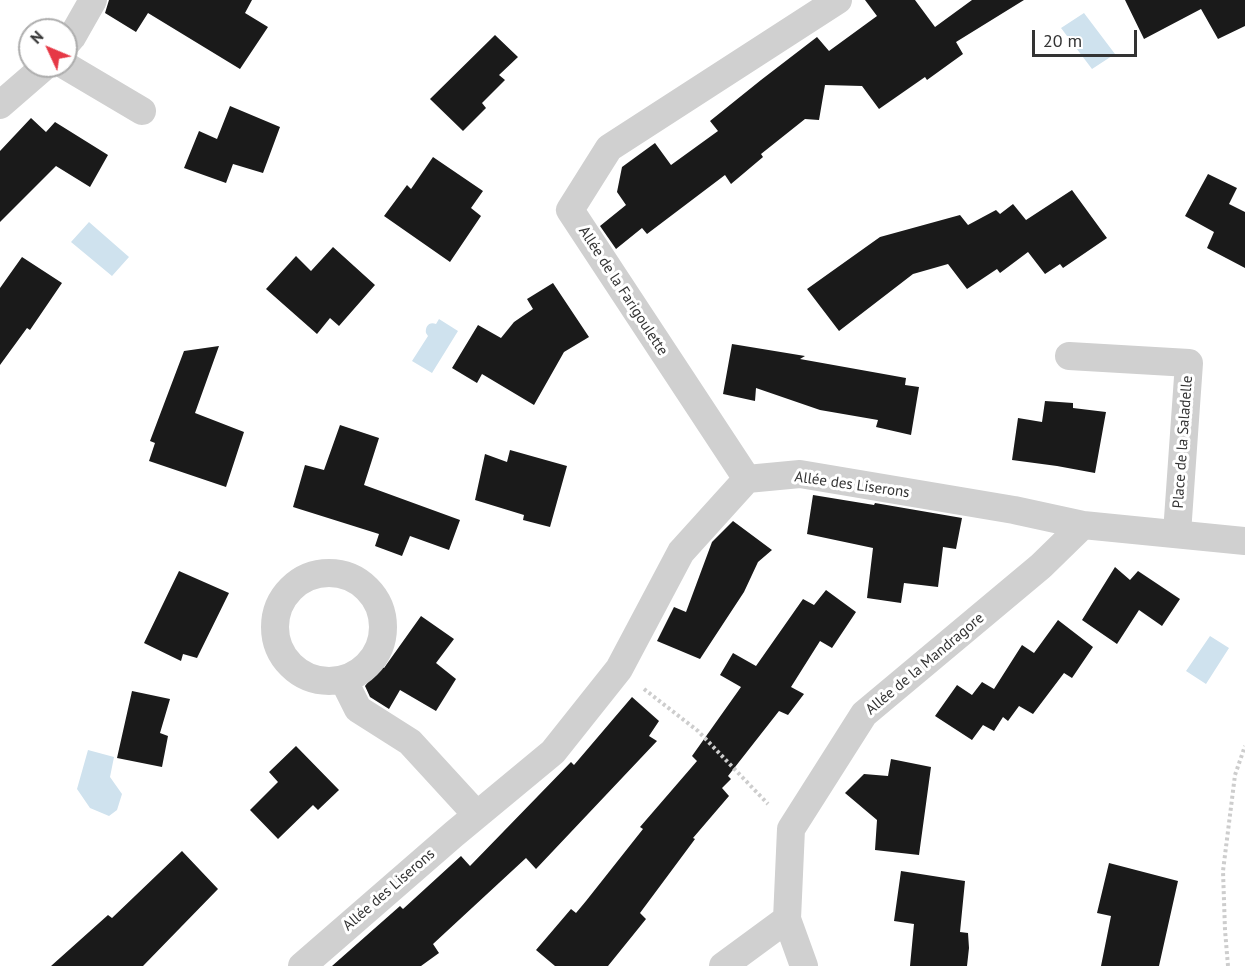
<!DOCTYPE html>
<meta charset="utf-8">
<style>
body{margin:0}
#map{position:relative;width:1245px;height:966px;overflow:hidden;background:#fff;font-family:"PT Sans",sans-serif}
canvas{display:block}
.north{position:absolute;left:18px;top:18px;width:60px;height:60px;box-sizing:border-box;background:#fff;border:2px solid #adadad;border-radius:50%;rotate:314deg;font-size:16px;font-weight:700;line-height:24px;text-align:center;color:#333}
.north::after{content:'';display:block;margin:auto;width:21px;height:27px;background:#e63946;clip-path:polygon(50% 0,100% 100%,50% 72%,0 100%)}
.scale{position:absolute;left:1032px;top:30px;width:105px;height:27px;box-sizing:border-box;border:3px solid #333;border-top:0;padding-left:8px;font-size:18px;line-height:21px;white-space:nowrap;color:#333;-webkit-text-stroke:4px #fff;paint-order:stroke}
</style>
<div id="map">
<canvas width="1245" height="966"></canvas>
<div class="north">N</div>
<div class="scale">20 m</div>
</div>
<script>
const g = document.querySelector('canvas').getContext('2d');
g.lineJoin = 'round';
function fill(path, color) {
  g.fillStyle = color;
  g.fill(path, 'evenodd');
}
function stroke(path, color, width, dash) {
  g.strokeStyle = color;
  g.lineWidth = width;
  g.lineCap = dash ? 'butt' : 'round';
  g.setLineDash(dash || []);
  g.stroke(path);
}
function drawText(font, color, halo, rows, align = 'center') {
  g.font = font + ' "PT Sans",sans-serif';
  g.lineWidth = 6;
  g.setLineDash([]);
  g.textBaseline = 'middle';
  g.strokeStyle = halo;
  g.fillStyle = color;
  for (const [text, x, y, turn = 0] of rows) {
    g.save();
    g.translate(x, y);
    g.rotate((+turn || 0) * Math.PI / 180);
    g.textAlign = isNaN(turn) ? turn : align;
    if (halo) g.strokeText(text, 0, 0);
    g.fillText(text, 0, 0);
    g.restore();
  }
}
fill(new Path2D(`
 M1084 13 1115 54 1092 69 1061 28Z
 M89 222 129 257 112 276 71 242Z
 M439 319 458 331 432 373 412 361 428 336 426 333C425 327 429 321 436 324Z
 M1210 636 1229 648 1206 684 1186 671Z
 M88 750 114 757 110 777 122 794 117 810 109 816 90 808 77 789Z`), '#cfe2ee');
fill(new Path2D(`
 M109 0H252L245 13 268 27 240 69 148 13 136 32 105 13Z
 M865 0H915L935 27 972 0H1024L956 42 963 54 927 80 925 77 879 109 862 86 825 85 819 120 805 119 761 154 763 157 731 184 725 175 647 234 642 228 616 249 600 226 626 205 617 192 622 167 655 143 671 165 718 131 710 121 761 80 817 37 829 51 877 16Z
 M1125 0H1245V26L1218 39 1201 9 1144 39Z
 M495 35 518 57 499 75 505 80 482 103 486 108 463 131 430 99Z
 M230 106 280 127 263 173 233 164 226 183 184 168 199 131 217 139Z
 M31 118 46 132 55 122 108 155 90 187 56 166 0 222V151Z
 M433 157 483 191 471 208 481 216 450 262 384 216 407 185 411 189Z
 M1208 174 1237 188 1229 204 1245 212V268L1207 248 1214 232 1185 216Z
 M1072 190 1107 238 1063 268 1060 264 1045 274 1028 252 1000 273 997 269 967 289 948 264 913 274 839 331 807 289 880 237 960 215 968 225 996 210 1000 214 1013 204 1026 220Z
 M333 247 375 285 339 326 330 318 317 334 266 289 296 256 311 271Z
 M22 257 62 283 30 330 27 328 0 365V288Z
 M553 283 589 337 564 352 534 405 482 374 477 383 452 368 478 325 501 338 514 322 533 309 527 299Z
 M732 344 805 356 800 359 906 378 905 385 919 387 911 435 876 427 878 420 820 410 756 388 755 401 723 394Z
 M219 346 195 413 244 432 226 487 149 461 155 443 150 441 184 351Z
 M1045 401 1073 403V408L1106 412 1095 473 1057 466 1012 460 1018 418 1042 422Z
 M340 425 379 438 364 485 460 520 449 550 410 536 402 556 375 546 379 534 293 507 305 465 324 470Z
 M510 450 567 466 550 527 523 520 524 515 475 500 485 454 507 462Z
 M813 495 874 505 875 503 962 518 956 549 943 547 938 587 904 583 901 603 867 598 873 548 807 534Z
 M733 521 772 550 758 562 744 592 700 659 657 641 674 607 686 612 712 542Z
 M1115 567 1130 580 1138 571 1180 599 1162 626 1139 610 1117 644 1082 620Z
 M179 571 229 593 197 658 183 654 181 661 144 643Z
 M826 590 856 612 832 648 820 641 791 687 804 694 788 715 779 711 728 776 731 779 722 788 729 796 693 838 695 839 640 913 646 919 608 966H555L536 950 571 909 576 913 586 901 643 829 640 827 697 761 692 756 741 687 720 675 733 653 756 666 803 599 814 605Z
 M421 616 454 639 436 663 456 679 436 711 400 690 389 709 370 697 365 686 381 666 384 668Z
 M1058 620 1093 647 1072 678 1064 673 1033 714 1019 706 1008 721 1003 717 994 731 983 725 972 740 935 716 957 685 972 695 982 682 994 689 1022 645 1034 653Z
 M132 691 170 699 160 733 168 736 162 767 117 758Z
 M632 697 659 721 649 736 657 741 536 869 526 858 433 944 439 953 421 966H332L400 906 403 909 461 856 470 866 571 762 574 765Z
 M296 746 339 790 318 810 313 805 278 839 250 810 278 782 269 772Z
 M891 759 931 767 919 855 875 850 877 820 845 793 864 774 888 776Z
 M182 851 218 889 143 966H51L108 915 112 918Z
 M1109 863 1178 881 1159 966H1101L1111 916 1097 913Z
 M901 871 965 881 960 932 968 933 969 948 967 966H910L914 924 894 921Z`), '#1a1a1a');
stroke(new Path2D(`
 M644 689 698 731 768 804
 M1228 966 1225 930 1223 871 1235 775 1245 746`), '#cdcdcd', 4, [3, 3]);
stroke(new Path2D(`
 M66 44 72 37 93 0
 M66 66 142 111
 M0 105 45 66
 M1069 356 1189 363 1177 533
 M747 479 570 210 609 148 838 0
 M275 627a54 54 0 1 1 108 0a54 54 0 1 1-108 0Z
 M343 679 358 709 410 742 477 815
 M302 966 454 834 553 752 619 669 681 552 747 479 800 474 1014 510 1083 525 1245 541
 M723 966 787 919
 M804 966 787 919 791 829 864 714 1041 566 1083 525`), '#d0d0d0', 28);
drawText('15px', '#333', '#fff', [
 ["Allée de la Farigoulette",623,291,57],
 ["Place de la Saladelle",1183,442,-86],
 ["Allée des Liserons",852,485,8],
 ["Allée de la Mandragore",925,664,-40],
 ["Allée des Liserons",389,890,-41]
]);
</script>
